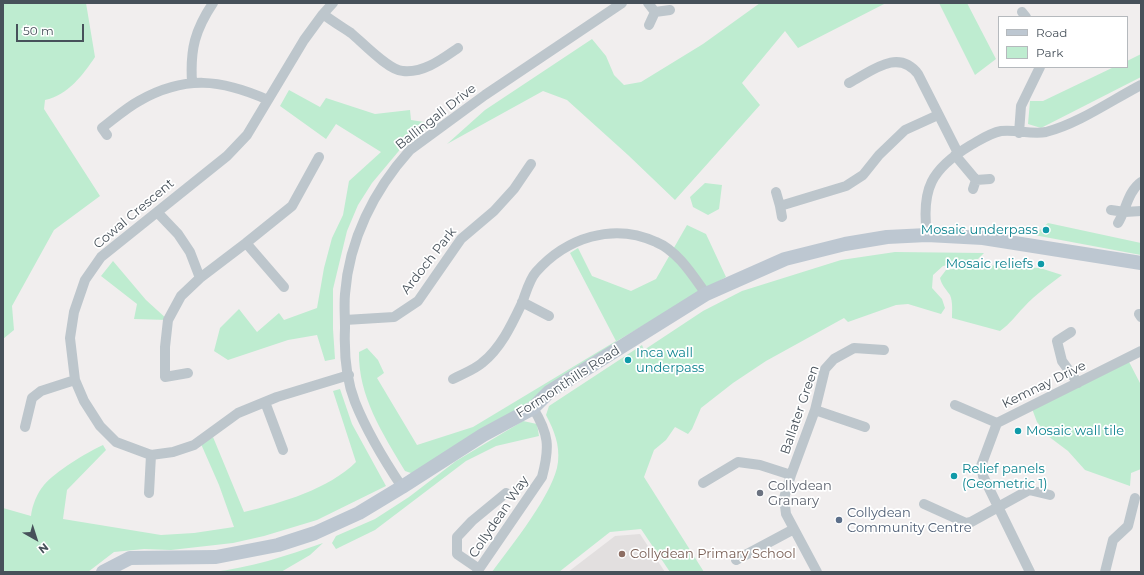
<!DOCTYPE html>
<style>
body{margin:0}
#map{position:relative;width:1144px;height:575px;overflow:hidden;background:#f1eeee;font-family:Montserrat,sans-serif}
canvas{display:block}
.frame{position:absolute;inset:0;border:4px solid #47515a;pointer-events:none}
.legend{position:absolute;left:998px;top:16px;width:130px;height:52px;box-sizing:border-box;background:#fff;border:1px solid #b5b9bd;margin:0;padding:5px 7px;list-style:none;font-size:12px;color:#47515a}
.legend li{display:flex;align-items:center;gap:8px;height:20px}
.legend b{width:20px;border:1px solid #b5b9bd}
.north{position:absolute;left:16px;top:519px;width:40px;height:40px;-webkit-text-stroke:3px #fff;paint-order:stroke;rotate:141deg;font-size:11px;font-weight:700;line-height:16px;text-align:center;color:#47515a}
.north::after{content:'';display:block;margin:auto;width:14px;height:18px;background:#47515a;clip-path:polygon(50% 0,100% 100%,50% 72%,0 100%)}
.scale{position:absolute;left:16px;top:24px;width:68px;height:18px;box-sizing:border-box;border:2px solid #47515a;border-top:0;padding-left:5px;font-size:12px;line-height:14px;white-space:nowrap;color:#47515a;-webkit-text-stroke:3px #fff;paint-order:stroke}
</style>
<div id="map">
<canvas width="1144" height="575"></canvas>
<div class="frame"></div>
<ul class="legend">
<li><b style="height:5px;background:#bdc7d1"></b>Road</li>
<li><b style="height:11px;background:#beecd0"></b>Park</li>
</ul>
<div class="north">N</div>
<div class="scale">50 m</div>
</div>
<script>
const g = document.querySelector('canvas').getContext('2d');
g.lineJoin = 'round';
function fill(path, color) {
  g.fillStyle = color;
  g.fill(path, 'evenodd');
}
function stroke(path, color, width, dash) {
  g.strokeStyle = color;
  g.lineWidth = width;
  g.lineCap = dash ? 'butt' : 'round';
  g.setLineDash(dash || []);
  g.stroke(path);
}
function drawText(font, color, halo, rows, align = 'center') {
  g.font = font + ' Montserrat,sans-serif';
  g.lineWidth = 3.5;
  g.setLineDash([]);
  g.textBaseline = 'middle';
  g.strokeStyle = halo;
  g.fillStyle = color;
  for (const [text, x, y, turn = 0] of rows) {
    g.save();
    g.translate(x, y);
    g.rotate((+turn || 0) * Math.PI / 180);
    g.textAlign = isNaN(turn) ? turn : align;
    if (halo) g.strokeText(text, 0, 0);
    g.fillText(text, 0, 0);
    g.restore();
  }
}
fill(new Path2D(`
 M640 534 665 572H568L615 536Z`), '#e2dfdf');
fill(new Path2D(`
 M3 3H86L95 57C83 75 68 95 45 100L44 109 100 196 54 230 12 306 14 330 3 339Z
 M760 3H886L798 48 785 31 742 83 760 105 675 200 628 155 567 100 543 91 447 144 485 110 592 39 606 56 614 75 624 85 641 82 703 44Z
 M939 3H967L996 59 975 75Z
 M1141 54V77L1041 128 1028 124 1030 101H1043L1114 67H1127V61Z
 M289 90 320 107 326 98 375 114 410 110 411 120 431 123 408 140 372 183 358 205 347 231 333 289V329L335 359 325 361 317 335 288 340 228 360 214 351 220 328 239 309 257 332 279 313 284 320 317 308 324 268 332 238 343 215 349 181 381 152 336 124 326 139 280 106Z
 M705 183 722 185 719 209 708 215 693 207 690 197Z
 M1048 223 1141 243V255L1034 235Z
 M687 225 706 234 726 277 617 341 599 358 414 474 405 471C383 434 358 396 359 352L367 348 378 360 384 373 377 378 417 445 473 427 616 341 570 253 578 248 592 276 631 291 656 279Z
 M895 252 984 253 977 260 943 266 933 275 932 288 942 299 945 308 941 314 908 304 896 305 848 322 844 318 766 361 733 383 701 408 692 429 688 434 675 427 666 440 654 450 644 477 704 572H670L641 529 610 532 559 572H492C511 546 555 492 558 462 560 445 554 430 546 415L549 406 642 345 644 350 703 311 742 291 841 260Z
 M113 261 146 300 168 320 134 319 137 304 101 276Z
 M981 265 1040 268 1062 275C1049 285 1035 295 1024 307 1015 316 1011 323 1000 331L952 318C952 311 953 302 950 295 946 289 942 286 940 278L946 270Z
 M1127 358 1141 385V469L1131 473 1130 486 1085 470 1068 451 1048 436 1037 422 1031 406Z
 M340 389 352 424 386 486 317 520 264 536 233 543 171 550 144 549 114 552 88 572H3V508L31 516C32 506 37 493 44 485 55 472 87 452 103 445L106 450 67 490 63 519 161 535 194 533 234 527 219 485 201 444 213 437 244 512C281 503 329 489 356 462L333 391Z
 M523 421 537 424 539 436 496 446 466 461 375 530 336 549 332 543 336 536 375 519 409 497 456 461Z
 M323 543 310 555 281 572H212C250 568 286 556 323 543Z`), '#beecd0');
stroke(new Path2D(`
 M333 3 323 14 304 40 247 135 227 156 101 257 85 280 74 312 70 338 75 380 84 401 100 426 116 442 151 455 173 452 194 445 238 413 277 397 349 375
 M648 3 655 12
 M1022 12 1026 17
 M323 14C332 21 342 27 351 33 362 42 389 71 403 71 424 73 442 59 458 48
 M649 25 655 12 670 10
 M192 82C190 49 195 30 213 3
 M849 83C872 71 898 48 918 74L958 153
 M1019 133 1021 106 1040 67
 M107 135 102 128C114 119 126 108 139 101 185 75 221 79 268 100
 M955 155 976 180 990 179
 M973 189 976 180
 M776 192 780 206 846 186 863 175 879 155 905 130 938 115
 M780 206 782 217
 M1111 210 1125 212 1141 211
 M157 212 178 234 190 252 200 278
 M1118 223C1126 210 1128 191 1141 182
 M927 235C921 189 931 169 971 145 980 140 990 133 1001 131 1016 129 1031 135 1046 132 1078 124 1112 100 1141 85
 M246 243 284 287
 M522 302 549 316
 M1139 314 1141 317
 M345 320 394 317 418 301 461 239 494 211 514 189 531 164
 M1071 332 1057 341 1062 361 1078 383
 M188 373 165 377V347L168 320 181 296 200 278 246 243 292 206 319 157
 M453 379C462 374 474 370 482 363 501 348 512 324 522 303 526 293 529 280 536 272 566 238 613 222 656 242 678 251 693 276 706 294
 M265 402 283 450
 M955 405 997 423
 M815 410 865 427
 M25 427 32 398 41 391 75 380
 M703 483 738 462 760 465 791 475
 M402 487C384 460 367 432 355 402 346 379 344 352 345 328 345 316 344 305 345 294 349 240 374 190 410 150L485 95 622 3
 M149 493 151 455
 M924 504 966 523 971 522 1029 490 1050 495
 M736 560 794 529
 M479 569 457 554V537L472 521 506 493
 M477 572 542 477C550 447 549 434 533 408
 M817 572 786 514 784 498 791 475 815 410 825 369 834 359 854 348 884 350
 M1030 572 983 476 981 466 997 423 1141 351
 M1105 572 1113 540 1128 526 1135 498`), '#bdc6cc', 10);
stroke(new Path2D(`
 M103 572 130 558 216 557 278 545 315 533 359 513 402 487 483 435 533 408 549 392 706 294 785 259 845 244 887 237 927 235 983 238 1141 263`), '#bdc7d1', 14);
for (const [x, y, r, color] of [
 [1046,230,4,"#0f9aa8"],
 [1041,264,4,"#0f9aa8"],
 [628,360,4,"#0f9aa8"],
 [1018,431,4,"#0f9aa8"],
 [954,476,4,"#0f9aa8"],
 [760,493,4,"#6b7280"],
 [839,520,4,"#5c6f8a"],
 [622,554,4,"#8d6e63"]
]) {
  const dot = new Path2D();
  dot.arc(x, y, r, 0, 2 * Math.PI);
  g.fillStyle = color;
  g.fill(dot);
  stroke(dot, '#fff', 1.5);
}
drawText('13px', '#47515a', '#fff', [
 ["Ballingall Drive",436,117,-38],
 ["Cowal Crescent",134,214,-40],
 ["Ardoch Park",429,261,-52],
 ["Formonthills Road",568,382,-33],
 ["Kemnay Drive",1044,385,-26],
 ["Ballater Green",800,410,-71],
 ["Collydean Way",499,517,-56]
]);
drawText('13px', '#0d838f', '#fff', [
 ["Mosaic underpass",1038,230,"right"],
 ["Mosaic reliefs",1033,264,"right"],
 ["Inca wall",636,353],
 ["underpass",636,368],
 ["Mosaic wall tile",1026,431],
 ["Relief panels",962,469],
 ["(Geometric 1)",962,484]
], 'left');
drawText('13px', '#5b616d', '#fff', [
 ["Collydean",768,486],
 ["Granary",768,501]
], 'left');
drawText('13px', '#4e5e75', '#fff', [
 ["Collydean",847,513],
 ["Community Centre",847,528]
], 'left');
drawText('13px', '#785e54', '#fff', [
 ["Collydean Primary School",630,554]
], 'left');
</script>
